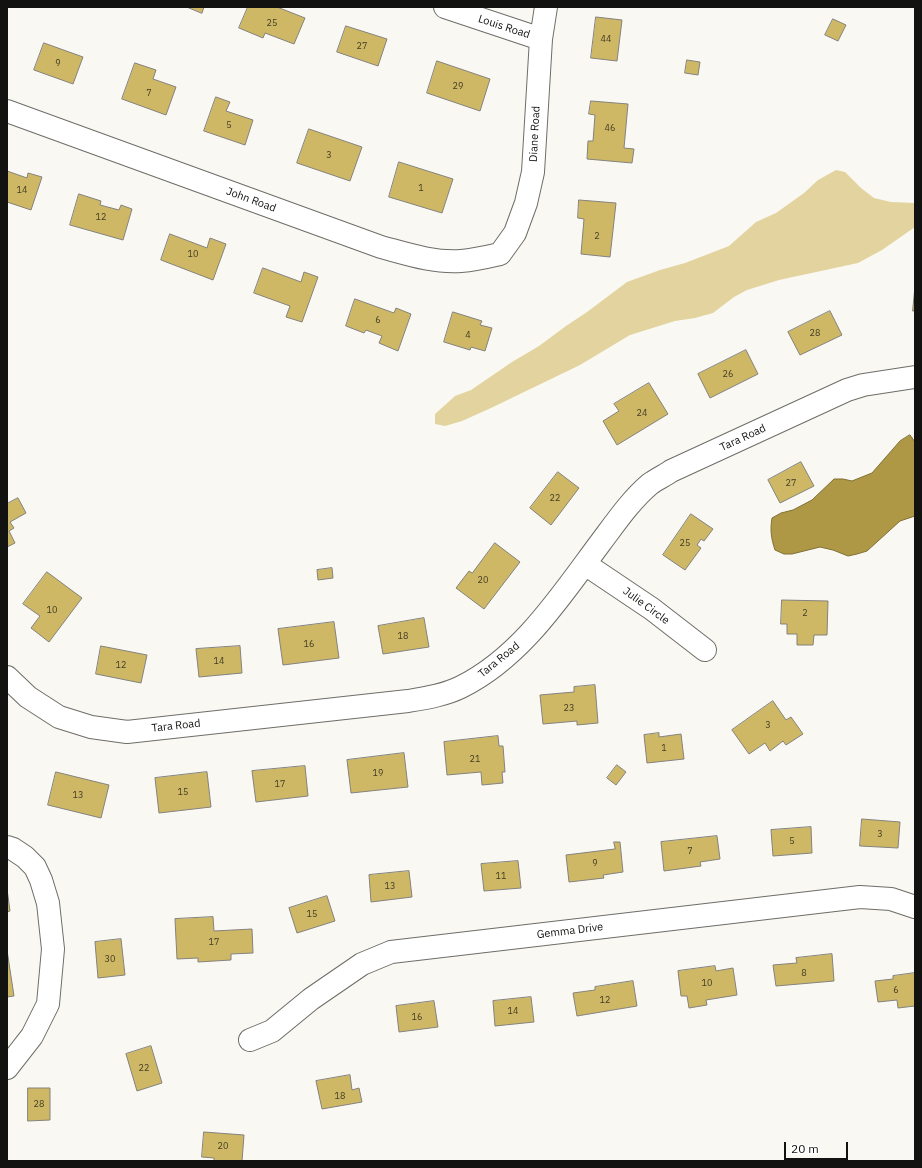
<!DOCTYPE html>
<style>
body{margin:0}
#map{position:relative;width:922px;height:1168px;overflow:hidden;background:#f9f8f2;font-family:"IBM Plex Sans",sans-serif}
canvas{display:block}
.frame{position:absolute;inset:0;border:8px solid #121210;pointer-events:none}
.scale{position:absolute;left:784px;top:1142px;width:64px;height:18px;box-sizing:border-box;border:2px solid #121210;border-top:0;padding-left:5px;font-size:12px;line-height:14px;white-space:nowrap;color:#121210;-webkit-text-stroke:3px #fff;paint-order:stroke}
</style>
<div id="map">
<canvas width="922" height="1168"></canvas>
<div class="frame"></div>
<div class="scale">20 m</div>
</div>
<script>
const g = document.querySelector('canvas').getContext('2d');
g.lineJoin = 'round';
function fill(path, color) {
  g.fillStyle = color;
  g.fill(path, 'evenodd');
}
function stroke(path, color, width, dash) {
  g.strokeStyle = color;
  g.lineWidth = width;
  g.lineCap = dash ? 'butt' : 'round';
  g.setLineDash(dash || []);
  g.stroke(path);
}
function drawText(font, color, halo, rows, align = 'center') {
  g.font = font + ' "IBM Plex Sans",sans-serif';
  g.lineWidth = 3;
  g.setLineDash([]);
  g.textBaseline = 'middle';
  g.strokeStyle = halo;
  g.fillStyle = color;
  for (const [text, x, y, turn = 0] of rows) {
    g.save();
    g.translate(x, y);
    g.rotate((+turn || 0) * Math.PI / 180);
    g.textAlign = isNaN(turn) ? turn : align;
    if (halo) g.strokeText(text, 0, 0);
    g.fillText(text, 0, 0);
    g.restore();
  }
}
fill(new Path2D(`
 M836 170 845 172 861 188 874 198 891 202 915 203V227L882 250 858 263 779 280 747 290 734 297 713 313 695 318 675 321 630 335 580 365 491 408 462 421 445 426 435 424V414L455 396 471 390 512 362 539 346 566 326 587 312 627 282 660 270 685 263 729 246 756 222 776 213 804 193 818 180Z`), '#e3d49f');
const water = new Path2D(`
 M910 435 915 442V516L900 521 867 551 857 554 848 556 833 550 820 547 792 554H784L775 550C771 538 770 530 772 518L781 513 793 510 812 500 834 479H843L852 481 872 473 900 441Z`);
fill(water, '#af9845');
stroke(water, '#807035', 1);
const building = new Path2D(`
 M187 7H204L202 13Z
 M248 7H277L305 18 294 44 265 33 263 38 239 28Z
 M596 17 622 20 617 61 591 58Z
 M833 19 846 25 838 41 825 35Z
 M346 26 387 39 378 66 337 52Z
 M44 43 83 57 73 84 34 70Z
 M687 60 700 62 698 75 685 73Z
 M437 61 490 79 480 111 427 93Z
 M135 63 156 70 153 79 176 87 166 115 122 99Z
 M216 97 230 102 226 111 253 120 245 145 204 131Z
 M591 101 628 104 624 148 634 149 632 163 587 159 588 141H593L595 115 589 114Z
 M309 129 362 147 350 181 297 163Z
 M399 162 453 179 442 213 389 197Z
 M7 171 27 178 28 173 42 177 31 210 7 202Z
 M79 194 101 201 100 205 119 210 121 205 132 209 123 240 70 225Z
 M579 200 616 203 610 257 581 254 584 219 578 218Z
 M170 234 207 248 210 238 226 244 213 280 161 260Z
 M263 268 301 282 304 272 318 277 302 322 286 317 290 306 254 293Z
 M915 287V311H913Z
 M355 299 394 313 396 308 411 314 398 351 379 343 382 336 366 330 364 333 346 326Z
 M830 311 842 335 800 355 788 332Z
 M453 312 482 321 480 325 492 328 485 351 471 347 470 350 444 342Z
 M746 350 758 374 710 398 698 374Z
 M649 383 668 414 617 445 603 421 619 411 614 404Z
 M801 462 814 486 780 503 768 480Z
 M558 472 579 488 551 525 530 508Z
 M18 498 26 513 10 522 14 528 9 531 15 543 7 547V504Z
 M691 514 713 529 704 541 701 539 697 545 701 548 685 570 663 555Z
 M495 543 520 562 484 609 456 588 469 571 472 573Z
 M332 568 333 578 318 580 317 570Z
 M47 572 82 598 49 642 31 628 40 616 23 604Z
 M782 600 828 601 827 635H814L813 645H797V634H787V624H781Z
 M424 618 429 647 383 654 378 626Z
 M334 622 339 658 283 665 278 629Z
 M101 646 147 655 141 683 96 674Z
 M240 646 242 673 199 677 196 649Z
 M595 685 598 723 577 725V721L543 724 540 695 574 692V687Z
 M773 701 786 720 791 717 803 734 786 745 783 741 770 751 765 743 749 754 732 730Z
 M659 733V737L681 734 684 759 647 763 644 735Z
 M498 736 499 746H503L505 772H502L503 783 482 785 481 772 447 775 444 742Z
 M404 753 408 787 351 793 347 760Z
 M617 765 626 772 616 785 607 778Z
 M305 766 308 796 256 802 252 771Z
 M56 772 109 785 101 818 48 805Z
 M207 772 211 807 159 813 155 778Z
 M862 819 900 822 898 848 860 846Z
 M811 827 812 853 773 856 771 830Z
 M717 836 720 859 700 862 701 866 664 871 661 842Z
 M614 842H620L623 872 603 875 604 878 569 882 566 855 615 849Z
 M518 861 521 888 484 891 481 864Z
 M409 871 412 897 371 902 369 875Z
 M7 889 10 911 7 912Z
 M327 896 335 921 297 933 289 908Z
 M213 917 214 931 252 929 253 953 231 954V960L198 962V958L177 959 175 919Z
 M121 939 125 975 98 978 95 942Z
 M7 950 14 996 7 997Z
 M832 954 834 981 776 986 773 965 797 963 796 958Z
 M715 966 716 971 733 968 737 995 706 1000 707 1005 689 1008 687 996H681L678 971Z
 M915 973V1006L898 1008 897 1000 878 1002 875 981 893 979V976Z
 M633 981 637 1006 577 1016 573 993 595 990V987Z
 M531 997 534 1022 495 1026 493 1001Z
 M434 1001 438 1027 399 1032 396 1006Z
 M151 1046 162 1083 137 1091 126 1054Z
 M350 1075 352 1090 359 1088 362 1102 322 1109 316 1081Z
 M28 1088H50V1120L28 1121Z
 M204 1132 244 1135 242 1161H214V1158L202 1157Z`);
fill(building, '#cfb865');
stroke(building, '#83827d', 1);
const minor = new Path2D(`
 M445 7 541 39
 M7 111 381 247C407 254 434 263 461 261 474 260 487 257 500 254L515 233 526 203 533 172 541 39 546 7
 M585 564 652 609 705 650
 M7 677 28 697 59 717 91 727 127 732 408 701C426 698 445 695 461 687 522 657 562 594 601 542 616 522 631 500 650 484 657 479 664 476 671 471L847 390 863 385 915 377
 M7 847 13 849 25 857 35 867 41 880 48 903 53 949 48 1004 32 1036 7 1068
 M250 1040 272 1031 311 999 362 964 391 952 860 897 891 899 915 907`);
stroke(minor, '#6e6d68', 24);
stroke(minor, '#fff', 22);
drawText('9px', '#413c25', null, [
 ["25",272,23],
 ["44",606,39],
 ["27",362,46],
 ["9",58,63],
 ["29",458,86],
 ["7",149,93],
 ["5",229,125],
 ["46",610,128],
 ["3",329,155],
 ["1",421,188],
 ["14",22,190],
 ["12",101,217],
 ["2",597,236],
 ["10",193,254],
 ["6",378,320],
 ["28",815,333],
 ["4",468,335],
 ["26",728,374],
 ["24",642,413],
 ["27",791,483],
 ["22",555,498],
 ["25",685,543],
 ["20",483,580],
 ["10",52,610],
 ["2",805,613],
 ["18",403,636],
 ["16",309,644],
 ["14",219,661],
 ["12",121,665],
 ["23",569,708],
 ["3",768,725],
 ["1",664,748],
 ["21",475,759],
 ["19",378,773],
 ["17",280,784],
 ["15",183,792],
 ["13",78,795],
 ["3",880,834],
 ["5",792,841],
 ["7",690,851],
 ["9",595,863],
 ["11",501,876],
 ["13",390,886],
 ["15",312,914],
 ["17",214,942],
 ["30",110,959],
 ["8",804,973],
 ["10",707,983],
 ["6",896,990],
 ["12",605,1000],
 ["14",513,1011],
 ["16",417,1017],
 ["22",144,1068],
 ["18",340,1096],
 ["28",39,1104],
 ["20",223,1146]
]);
drawText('11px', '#121210', '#fff', [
 ["Louis Road",504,27,18],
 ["Diane Road",535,134,-87],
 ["John Road",251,200,20],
 ["Tara Road",743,438,-25],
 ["Julie Circle",646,606,36],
 ["Tara Road",499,660,-39],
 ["Tara Road",176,726,-6],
 ["Gemma Drive",570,931,-7]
]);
</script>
